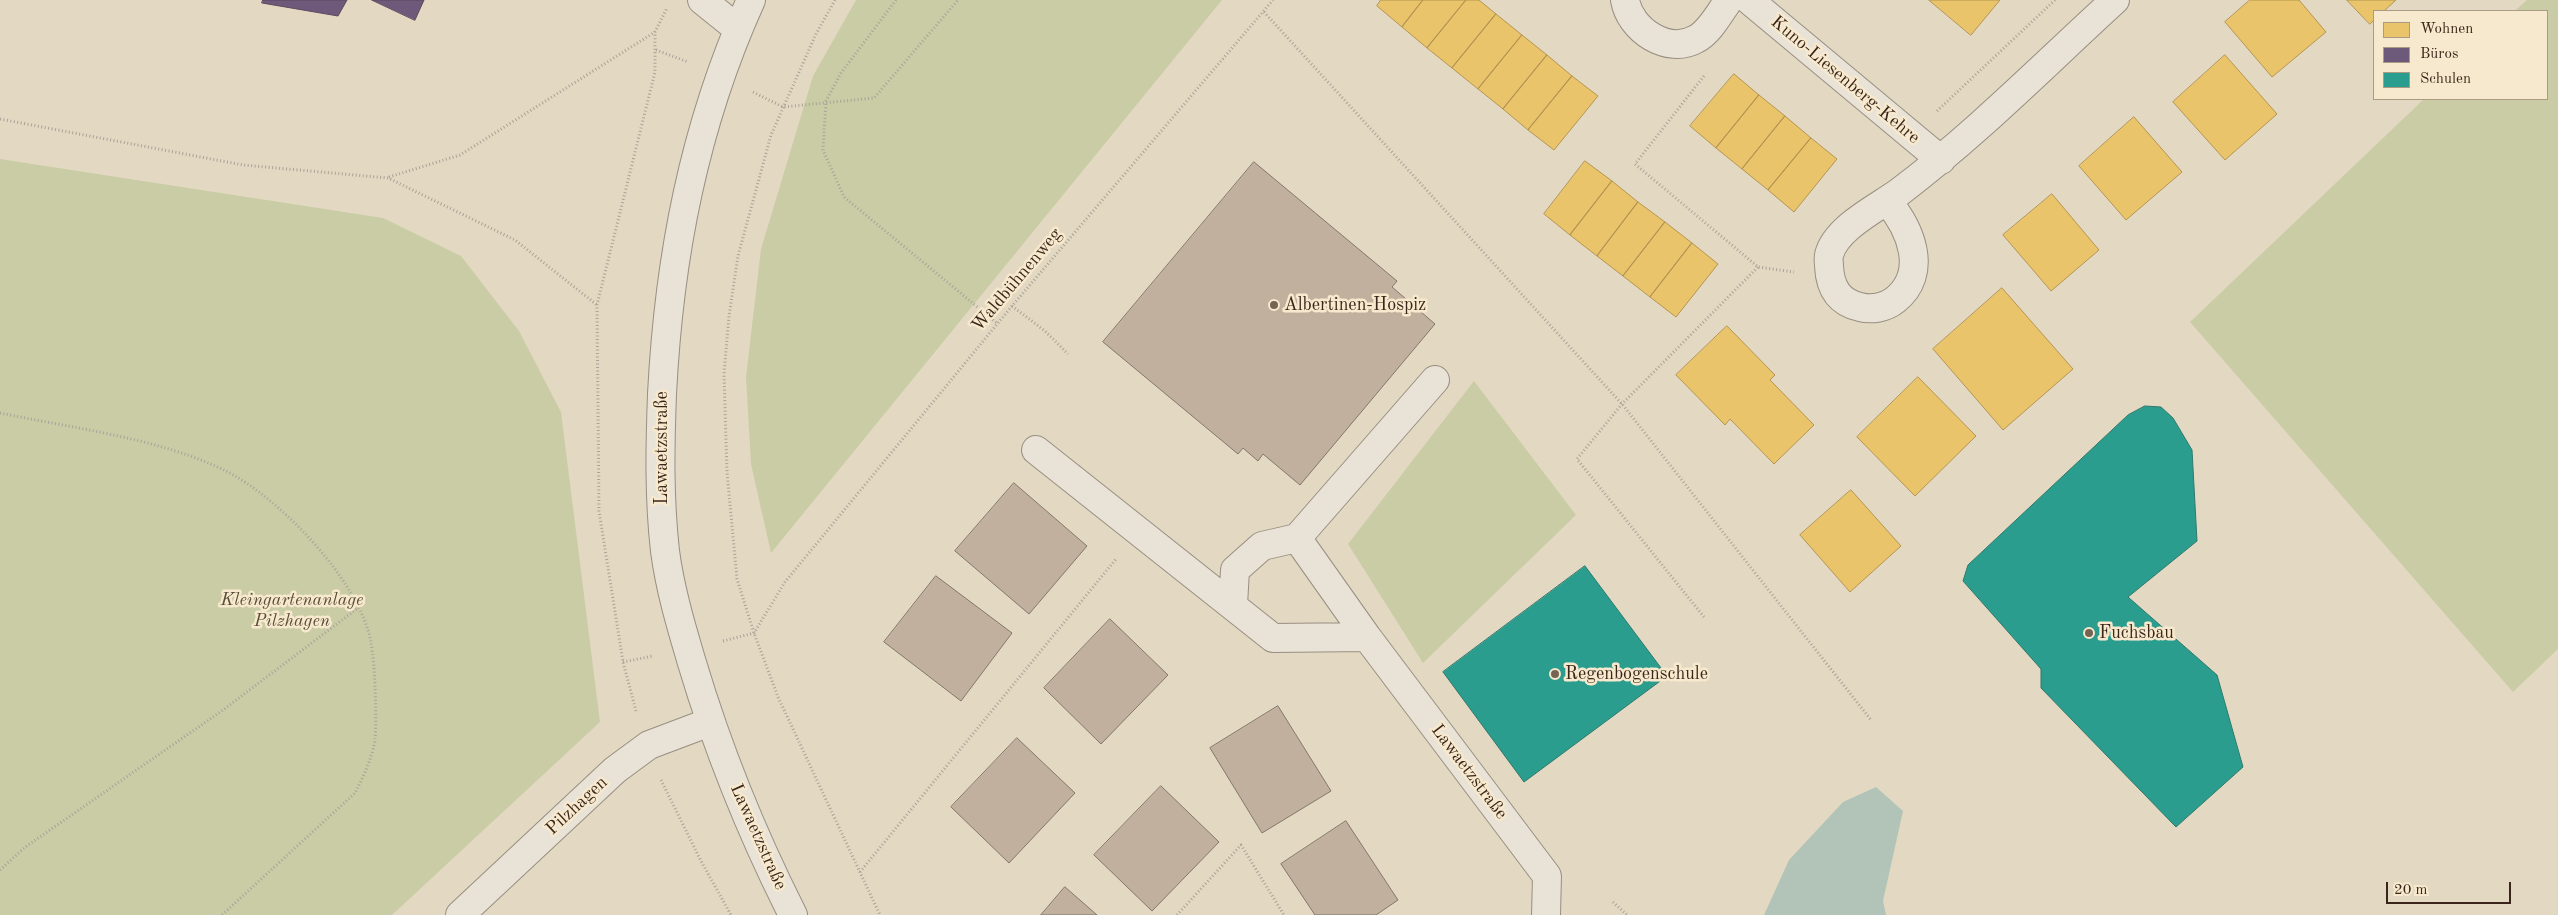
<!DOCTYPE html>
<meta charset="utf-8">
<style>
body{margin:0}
#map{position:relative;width:2558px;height:915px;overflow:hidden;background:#e3d8c1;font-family:"Old Standard TT",serif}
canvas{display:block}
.legend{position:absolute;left:2373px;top:10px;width:175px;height:90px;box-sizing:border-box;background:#f7e9cd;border:1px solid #ab9b85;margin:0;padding:6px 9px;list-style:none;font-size:15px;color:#3a251a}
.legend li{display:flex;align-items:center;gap:10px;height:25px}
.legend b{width:25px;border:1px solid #ab9b85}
.scale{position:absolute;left:2386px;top:882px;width:125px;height:22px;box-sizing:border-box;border:2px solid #3a251a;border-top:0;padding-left:6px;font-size:15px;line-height:18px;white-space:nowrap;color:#3a251a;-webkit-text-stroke:4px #f7e9cd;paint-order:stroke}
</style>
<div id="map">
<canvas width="2558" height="915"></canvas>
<ul class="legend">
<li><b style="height:14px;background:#e9c46a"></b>Wohnen</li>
<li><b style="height:14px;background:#6d597a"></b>Büros</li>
<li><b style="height:14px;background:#2a9d8f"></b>Schulen</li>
</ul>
<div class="scale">20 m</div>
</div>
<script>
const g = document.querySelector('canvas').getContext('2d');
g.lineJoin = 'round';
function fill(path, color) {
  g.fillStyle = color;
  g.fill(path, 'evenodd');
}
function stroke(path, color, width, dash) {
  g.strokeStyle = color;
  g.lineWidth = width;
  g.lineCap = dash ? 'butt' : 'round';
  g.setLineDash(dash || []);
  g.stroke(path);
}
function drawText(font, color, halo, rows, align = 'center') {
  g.font = font + ' "Old Standard TT",serif';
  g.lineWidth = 5;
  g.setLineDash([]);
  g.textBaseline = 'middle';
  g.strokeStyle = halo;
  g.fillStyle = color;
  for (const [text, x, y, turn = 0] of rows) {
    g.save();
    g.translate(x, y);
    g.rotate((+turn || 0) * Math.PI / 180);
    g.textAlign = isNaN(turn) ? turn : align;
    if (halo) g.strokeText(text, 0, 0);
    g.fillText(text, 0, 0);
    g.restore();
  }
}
fill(new Path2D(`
 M856 0H1222L771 553 751 464 746 377 761 249 813 76Z
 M2527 0H2558V649L2513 692 2190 322 2424 99H2547V11H2515Z
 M0 159 383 218 461 256 519 331 561 412 600 722 392 915H0Z
 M1474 381 1576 515 1423 663 1348 544Z`), '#cacca6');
fill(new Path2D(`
 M1876 787 1903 811 1883 901 1886 915H1764L1789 860 1843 802Z`), '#b2c3b8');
const homes = new Path2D(`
 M1381 0H1423L1402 27 1377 6Z
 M1423 0H1466L1427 48 1402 27Z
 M1466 0H1479L1496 14 1452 68 1427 48Z
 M1929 0H2000L1971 35Z
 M2250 0H2299L2326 32 2272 77 2225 22Z
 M2347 0H2396L2384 11H2374V20L2370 24Z
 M1496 14 1522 35 1478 89 1452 68Z
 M1522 35 1547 55 1503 109 1478 89Z
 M1547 55 1572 76 1528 130 1503 109Z
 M2225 55 2277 114 2225 160 2173 102Z
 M1734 74 1759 95 1716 148 1690 126Z
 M1572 76 1598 96 1554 150 1528 130Z
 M1759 95 1785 116 1742 169 1716 148Z
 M1785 116 1811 138 1768 190 1742 169Z
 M2134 117 2182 172 2126 220 2079 166Z
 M1811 138 1837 159 1794 212 1768 190Z
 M1585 161 1612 181 1570 235 1544 214Z
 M1612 181 1638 202 1597 256 1570 235Z
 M2052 194 2099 250 2051 291 2003 235Z
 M1638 202 1665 222 1623 276 1597 256Z
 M1665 222 1692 243 1650 297 1623 276Z
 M1692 243 1718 264 1676 317 1650 297Z
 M2002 288 2073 369 2003 430 1933 349Z
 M1727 326 1775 375 1770 380 1814 425 1774 464 1730 419 1725 425 1676 375Z
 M1918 377 1976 436 1915 496 1857 437Z
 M1851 490 1901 546 1850 592 1800 535Z`);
fill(homes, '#e9c46a');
stroke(homes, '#b49452', 1);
const offices = new Path2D(`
 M263 0H347L338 16 262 3Z
 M372 0H424L415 20Z`);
fill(offices, '#6d597a');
stroke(offices, '#5e495d', 1);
const schools = new Path2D(`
 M2145 406 2161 407 2173 418 2192 450 2197 541 2128 597 2217 675 2243 767 2176 827 2041 688V669L1963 581 1968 565 2128 415Z
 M1585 566 1667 676 1524 782 1443 672Z`);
fill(schools, '#2a9d8f');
stroke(schools, '#2f796c', 1);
const building = new Path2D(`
 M1254 162 1397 281 1392 287 1435 324 1300 485 1263 454 1258 461 1243 448 1238 454 1103 342Z
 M1014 483 1087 546 1029 614 955 551Z
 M936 576 1012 633 961 701 884 642Z
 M1110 619 1168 675 1101 744 1044 688Z
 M1278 706 1331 791 1262 833 1210 748Z
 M1017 738 1075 793 1009 863 951 807Z
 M1161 786 1219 842 1152 911 1094 855Z
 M1346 821 1398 900 1376 915H1315L1281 864Z
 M1065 887 1097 915H1041Z`);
fill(building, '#c1b09d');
stroke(building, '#81776b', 1);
const minor = new Path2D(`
 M702 0 738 29
 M751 0C694 126 669 257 662 394 660 448 659 497 665 551 670 589 681 626 692 663 718 750 752 834 793 915
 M1625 0C1630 30 1668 55 1696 39 1710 32 1720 12 1729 0
 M1749 0 1941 160
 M1887 201C1911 229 1929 273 1895 300 1885 308 1871 310 1860 307 1839 302 1830 288 1829 266 1829 263 1828 258 1829 255 1836 228 1877 208 1898 193 1975 135 2044 65 2115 0
 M1036 450 1273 638 1367 637
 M1297 538 1367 637 1547 876 1546 915
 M1297 538 1435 380
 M1233 605 1235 570 1262 546 1297 538
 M460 915 615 770 649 745 710 722`);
stroke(minor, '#988f81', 30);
stroke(new Path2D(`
 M835 0 816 34 771 135 738 256 729 316 724 374 727 472 737 579 754 633 778 697 880 915
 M896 0 841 73 826 101 823 150 844 197 998 324
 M1264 12 1622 404 1871 720
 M656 50 688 62
 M1704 76 1635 164 1758 267 1794 272
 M753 92 783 107 874 98 958 0
 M1937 111 2055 0
 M0 119 243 165 388 178 515 240 597 305
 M389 177 460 155 655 32
 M1012 306 1045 331 1068 354
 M0 413C72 428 158 438 224 470 279 497 359 580 371 642 375 664 377 718 375 740 372 759 363 777 355 793L222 915
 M1704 617 1577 459 1622 404 1758 267
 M723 641 754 633 785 582 1012 306 1273 0
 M623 662 653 656
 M636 711 623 662 599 511 597 305 655 72V32L667 8
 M661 780 701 861 731 915
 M0 870 24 848 223 710 358 608
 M860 872 1116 559
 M1613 902 1627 915
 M1177 915 1241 845 1284 915`), '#a9a298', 3, [1, 2.5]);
stroke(minor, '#e8e2d7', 28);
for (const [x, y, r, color] of [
 [1274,305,5,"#756454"],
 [2089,633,5,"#756454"],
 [1555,674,5,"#756454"]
]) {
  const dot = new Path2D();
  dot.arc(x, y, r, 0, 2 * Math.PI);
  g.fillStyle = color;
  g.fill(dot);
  stroke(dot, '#f7e9cd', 2);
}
drawText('18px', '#3a251a', '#f7e9cd', [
 ["Kuno-Liesenberg-Kehre",1845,80,40],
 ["Waldbühnenweg",1017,280,-50],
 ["Lawaetzstraße",662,448,-90],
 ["Lawaetzstraße",1469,772,53],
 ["Pilzhagen",577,806,-43],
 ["Lawaetzstraße",758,837,66]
]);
drawText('18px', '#3a251a', '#f7e9cd', [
 ["Albertinen-Hospiz",1284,305],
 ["Fuchsbau",2099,633],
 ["Regenbogenschule",1565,674]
], 'left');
drawText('italic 18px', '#594c38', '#f7e9cd', [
 ["Kleingartenanlage",292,600],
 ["Pilzhagen",292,621]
]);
</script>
